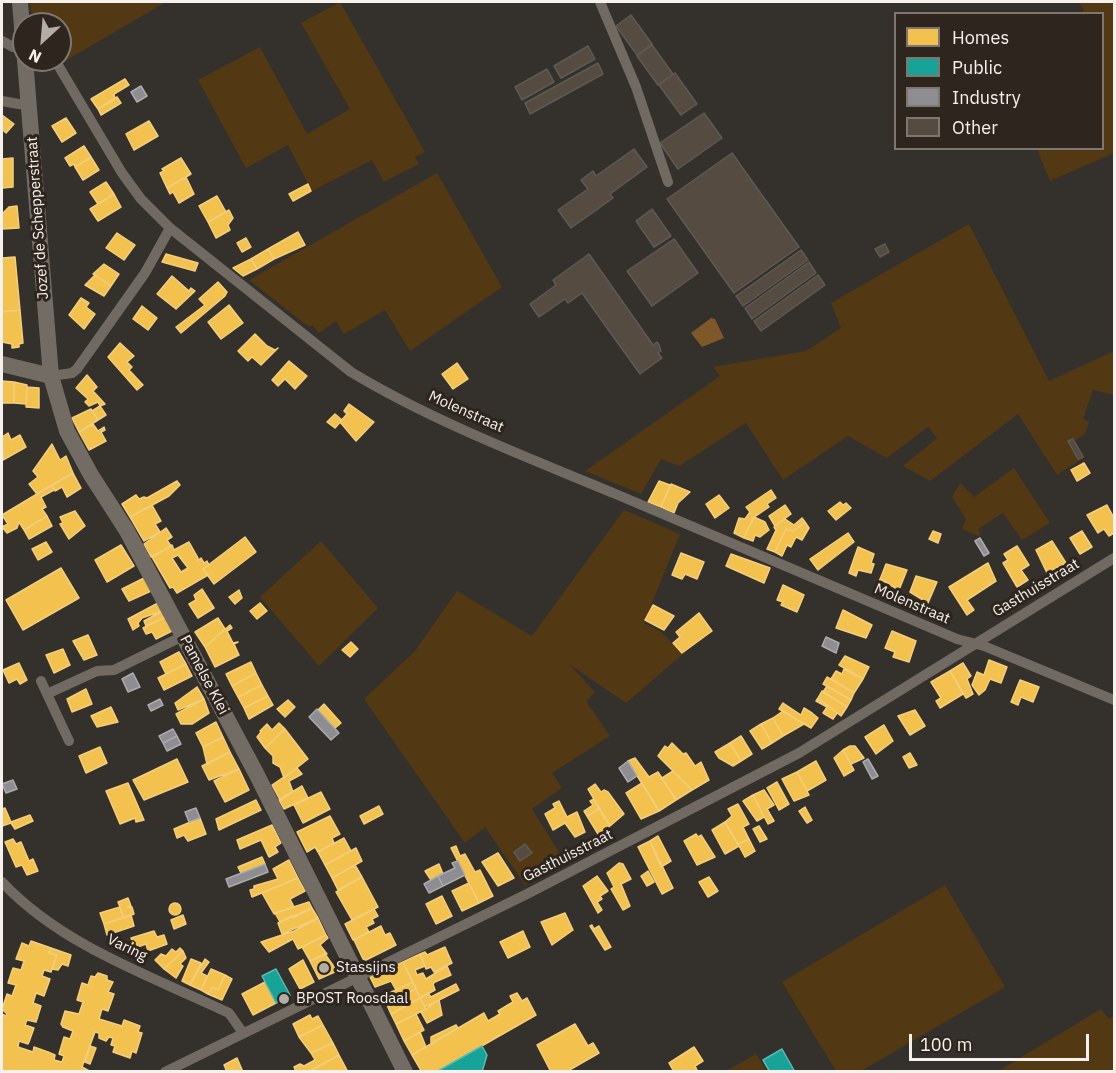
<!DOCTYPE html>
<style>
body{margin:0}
#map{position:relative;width:1116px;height:1073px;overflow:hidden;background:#34302c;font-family:"IBM Plex Sans",sans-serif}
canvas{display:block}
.frame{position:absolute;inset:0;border:3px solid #f6f1ec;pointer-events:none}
.legend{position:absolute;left:894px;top:12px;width:210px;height:138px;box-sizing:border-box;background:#2e261e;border:2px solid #7e7770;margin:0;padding:8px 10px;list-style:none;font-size:18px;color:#f6f1ec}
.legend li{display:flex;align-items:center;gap:12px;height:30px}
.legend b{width:30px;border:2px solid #7e7770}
.north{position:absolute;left:12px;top:12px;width:60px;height:60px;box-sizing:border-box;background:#2e261e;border:2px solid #7e7770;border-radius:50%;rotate:206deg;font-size:16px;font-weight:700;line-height:24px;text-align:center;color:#f6f1ec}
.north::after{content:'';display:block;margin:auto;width:21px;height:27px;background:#b2ada9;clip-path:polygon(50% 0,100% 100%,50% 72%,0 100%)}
.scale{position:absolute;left:909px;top:1034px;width:180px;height:27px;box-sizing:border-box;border:3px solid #f6f1ec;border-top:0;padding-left:8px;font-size:18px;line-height:21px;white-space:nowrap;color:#f6f1ec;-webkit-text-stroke:4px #2e261e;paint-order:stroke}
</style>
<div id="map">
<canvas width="1116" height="1073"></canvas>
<div class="frame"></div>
<ul class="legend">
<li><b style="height:16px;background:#f2c14e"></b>Homes</li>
<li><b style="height:16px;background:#17a398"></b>Public</li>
<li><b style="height:16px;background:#8d8d92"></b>Industry</li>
<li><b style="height:16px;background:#554b41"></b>Other</li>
</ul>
<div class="north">N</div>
<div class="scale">100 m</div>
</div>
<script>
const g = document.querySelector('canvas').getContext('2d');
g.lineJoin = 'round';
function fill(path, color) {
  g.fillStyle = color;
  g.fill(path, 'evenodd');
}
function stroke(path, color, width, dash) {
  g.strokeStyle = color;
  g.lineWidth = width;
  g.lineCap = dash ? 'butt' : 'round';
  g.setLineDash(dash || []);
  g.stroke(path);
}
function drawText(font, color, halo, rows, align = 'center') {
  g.font = font + ' "IBM Plex Sans",sans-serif';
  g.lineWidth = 6;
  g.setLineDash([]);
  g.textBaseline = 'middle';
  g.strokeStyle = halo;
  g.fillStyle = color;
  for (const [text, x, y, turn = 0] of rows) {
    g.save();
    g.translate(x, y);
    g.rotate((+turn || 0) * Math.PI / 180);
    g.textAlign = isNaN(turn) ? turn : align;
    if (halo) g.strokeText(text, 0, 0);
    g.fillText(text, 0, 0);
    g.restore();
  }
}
fill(new Path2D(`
 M30 2H166L65 61 60 54V24H40L31 11Z
 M340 2 425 152 415 157 419 164 384 182 372 160 312 191 288 145 246 168 198 80 260 47 307 134 350 109 301 23Z
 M1079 2H1114V153L1050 181 1037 149 1102 148V14L1079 13 1084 11Z
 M437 173 502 287 410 351 385 310 344 334 336 321 319 333 312 325 309 327 249 280Z
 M969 224 1049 381 1114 351V395L1093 390 1083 419 1089 422 1085 434 1075 441 1085 457 1057 475 1018 414 930 481 903 466 937 438 928 427 887 458 848 436 783 480 746 423 679 466 661 459 641 494 585 471 720 376 713 367 806 351 841 328 831 303Z
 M1014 468 1050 523 1022 540 1003 513 978 529 981 534 978 536 962 529 966 519 952 497 960 483 974 497Z
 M624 510 680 534 644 623 661 632 683 654 626 703 569 664 595 692 586 701 610 736 552 773 562 788 532 809 566 864 525 885 485 827 465 843 364 699 415 651 457 591 532 636Z
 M321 541 378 608 319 666 260 597Z
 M945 885 1005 987 861 1071H836L782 982Z
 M1101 1009 1109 1019 1114 1016V1071H998Z
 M756 1054 767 1071H726Z`), '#533814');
fill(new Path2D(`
 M711 318 715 319 724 338 702 347 691 333Z`), '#7f582a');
const homes = new Path2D(`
 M125 79 129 85 114 94 115 99 98 109 91 99Z
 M117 97 121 103 101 115 98 109Z
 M2 115 14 124 6 133 2 129Z
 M66 118 76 133 62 142 52 126Z
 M149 121 158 136 134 150 126 134Z
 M84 146 91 157 75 167 74 164 70 166 65 158Z
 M91 157 99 170 83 180 75 167Z
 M13 158V187L2 188V159Z
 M181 158 191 174 167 188 160 173 164 171 162 169Z
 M186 177 194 194 179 203 173 192 170 194 167 188Z
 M106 182 114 194 98 204 90 192Z
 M308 184 311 191 293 201 289 194Z
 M114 194 121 207 98 221 90 209Z
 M217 196 226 212 208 222 199 206Z
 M17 206 19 228 2 229V214L9 207Z
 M229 210 233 218 228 225 230 230 216 238 208 222Z
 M298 232 305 245 274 259 268 249Z
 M117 233 135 245 124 260 106 248Z
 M246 238 251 247 242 252 237 243Z
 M268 249 274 259 257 269 251 259Z
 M166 254 198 263 195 271 162 262Z
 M15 257 20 310 2 312V258Z
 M251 259 257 269 243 276 233 268Z
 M104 264 119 274 111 286 93 274Z
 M95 275 111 286 104 296 85 285Z
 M172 276 189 291 191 288 195 291 176 309 157 294Z
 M218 282 227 292 225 296 181 333 176 327 205 305 199 299Z
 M81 298 89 303 86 307 95 314 84 329 69 315Z
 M229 305 243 323 221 339 208 322Z
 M142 306 157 318 148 330 133 319Z
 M20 310 23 343 19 344V347L12 348V344L2 342V312Z
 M255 334 267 346 275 350 278 348 261 365 252 357 248 361 238 351Z
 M120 343 134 356 127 362 132 367 129 370 143 385 137 390 108 357Z
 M289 361 307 376 295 389 285 379 278 386 272 380Z
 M457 363 468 379 453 389 442 374Z
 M87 375 97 387 93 391 105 404 100 406 98 402 89 406 85 402 88 399 76 388Z
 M2 381 14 382V403H2Z
 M14 382 27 385 26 404 14 403Z
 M27 387 39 388V408L26 407Z
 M349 404 374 422 356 441 340 422 347 414 344 411Z
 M100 406 106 415 98 420 92 411Z
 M91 409 98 420 79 432 72 418Z
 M335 414 342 420 335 428 327 422Z
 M93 424 98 431 104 427 105 430 101 432 106 441 89 450 79 432Z
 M8 433 11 440 20 435 26 447 3 460 2 437Z
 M52 444 60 460 66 456 73 473 37 494 29 484 38 477 33 471Z
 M1084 463 1090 473 1077 481 1071 470Z
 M73 473 81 488 67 497 62 487 55 491 52 485Z
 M177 481 180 485 169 496 130 517 122 504 136 495 139 499 144 497 147 498Z
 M659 481 670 485 661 507 648 502Z
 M671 484 690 492 678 503 674 513 661 507Z
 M52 485 54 490 41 497 46 507 42 509 47 516 24 530 19 522 17 528 7 533 2 527 8 524 2 515Z
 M771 490 776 498 767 504 769 507 753 518 744 538 734 533 739 518 745 519 750 512 746 507Z
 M719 495 729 508 715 518 706 504Z
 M840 502 843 505 846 503 851 508 836 520 828 511Z
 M152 505 161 521 155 524 160 532 144 541 130 517Z
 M785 505 791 514 775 526 769 516Z
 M1107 505 1114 518V533L1109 536 1104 529 1098 533 1087 515Z
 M75 511 85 526 69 539 60 524 63 523 60 517Z
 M47 516 52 526 29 539 24 530Z
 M754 517 765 522 769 530 760 537 755 535 753 541 744 538Z
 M802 518 805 522 799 527 793 531 786 529 775 552 767 549 776 530 774 527 785 519 794 525Z
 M805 522 809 528 802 540 796 537 791 547 787 545 782 556 775 552 786 529 793 531Z
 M166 528 172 537 167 540 171 546 151 557 144 544Z
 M933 531 941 534 938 543 929 539Z
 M1082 531 1092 547 1080 554 1070 538Z
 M848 533 854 542 818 570 810 559Z
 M245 537 256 552 214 584 203 569Z
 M1052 541 1066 563 1047 573 1036 550Z
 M46 542 52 552 38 560 32 549Z
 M189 542 198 558 197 561 201 558 204 563 207 561 209 565 203 569 208 575 177 593 173 587 170 588 152 557 172 545 174 550ZM178 555 188 568 181 572 172 558Z
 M121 545 134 566 107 582 95 560Z
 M1017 546 1029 565 1021 570 1028 580 1017 587 1003 563 1008 560 1004 554Z
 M858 547 874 554 871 563 874 564 871 573 858 570 856 576 849 573Z
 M681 553 704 562 697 579 685 574 682 579 672 575Z
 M731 554 770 568 764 583 726 566Z
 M988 563 996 581 967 600 974 610 967 615 949 587Z
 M886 564 907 570 899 590 880 579 879 582Z
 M61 568 79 598 23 630 6 600Z
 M916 576 937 582 928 603 910 592Z
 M144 578 151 591 129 601 122 589Z
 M783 585 804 595 797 612 781 605 783 602 777 600Z
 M202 589 214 608 198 618 189 604 196 600 194 595Z
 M239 590 242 598 235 604 229 597Z
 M158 603 162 611 142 618 138 623 139 626 133 630 128 619Z
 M260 603 267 611 257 619 250 611Z
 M653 605 674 616 664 630 645 620Z
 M843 610 872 625 866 638 836 628Z
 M162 611 165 617 146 626 144 621Z
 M699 613 712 631 682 653 673 643 680 637 676 632Z
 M165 617 172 631 156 639 152 632 146 634 143 628Z
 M218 618 225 629 205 647 195 632Z
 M230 625 232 628 227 631 233 643 238 642 234 644 239 655 215 667 205 647Z
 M892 631 916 641 909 662 893 657 895 652 885 648Z
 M88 635 97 655 84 660 73 641Z
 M351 642 358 649 350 657 342 650Z
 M63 649 70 665 54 673 46 655Z
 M179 652 186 664 166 674 160 662Z
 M845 656 869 667 863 679 839 665Z
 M989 660 1007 667 1001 683 990 679 985 690 979 695 972 685 977 672 984 675Z
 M251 662 256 673 232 686 226 674Z
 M19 663 27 680 20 684 17 679 9 683 3 670Z
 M963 663 971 676 967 679 973 694 966 698 950 671Z
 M186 664 192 676 164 690 158 678Z
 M844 669 863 679 854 693 831 679 836 671 842 674Z
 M950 671 963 694 940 708 936 701 941 698 931 682Z
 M256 673 262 685 238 697 232 686Z
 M827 677 854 693 851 700 823 684Z
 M1020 680 1039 687 1033 702 1021 697 1018 705 1011 702Z
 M262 685 268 696 244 708 238 697Z
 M827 686 851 700 847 707 823 692Z
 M197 687 204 699 178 710 175 703Z
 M86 689 92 704 72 712 67 699Z
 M822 691 847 707 841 716 818 698Z
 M268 696 273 705 249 719 244 708Z
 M818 698 837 713 833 719 823 713 827 707 816 701Z
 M204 699 209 713 192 724H181L176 714Z
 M288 700 295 707 285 717 277 709Z
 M783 703 801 715 804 708 812 713 818 718 811 728 779 709Z
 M324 704 341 723 335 728 318 710Z
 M111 707 118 722 97 727 91 716Z
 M915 710 925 726 910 735 898 716Z
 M783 711 804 724 783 736 773 718Z
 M773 718 783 736 772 743 761 724Z
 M216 722 223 737 203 747 196 733Z
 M279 723 285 729 265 748 257 737 261 732 260 731 267 724 272 730Z
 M761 724 772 743 762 749 750 731Z
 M884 725 893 741 876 754 865 737Z
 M285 729 308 759 284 778 280 767 273 763V756L265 748Z
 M741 736 752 754 741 761 730 743Z
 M223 737 230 752 207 764 203 747Z
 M672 743 683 754 686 753 695 766 701 762 709 780 692 790 658 756 665 746 668 748Z
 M730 743 741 761 733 766 719 758 715 752Z
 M850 746H855L864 758 851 764 843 750Z
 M100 747 107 763 86 773 79 756Z
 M843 750 854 770 844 776 834 758Z
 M230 752 239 769 209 780 202 766Z
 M910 753 917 765 909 768 903 757Z
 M635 758 649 777 658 772 676 800 659 811 628 761Z
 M177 759 188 782 144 800 133 780Z
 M816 761 826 780 807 791 797 772Z
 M297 768 302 774 289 781 293 792 280 800 272 785Z
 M239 769 249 790 225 802 214 781Z
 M673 771 692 790 676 800 662 778Z
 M797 772 809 795 794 801 782 779Z
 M777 782 789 804 779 810 767 788Z
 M128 783 144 820 136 822 135 818 120 824 106 791Z
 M642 783 659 811 641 819 626 793Z
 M595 784 601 792 604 790 608 792 624 814 610 826 588 789Z
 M302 786 308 798 284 809 279 800Z
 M764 790 774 805 767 809 774 821 768 824 753 795Z
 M321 792 330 809 303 823 294 805Z
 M753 795 764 817 757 821 743 801Z
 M594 799 599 809 587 816 584 811 593 805 590 801Z
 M256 800 261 810 219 830 216 819Z
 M559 801 567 817 577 812 585 832 575 837 565 823 553 830 545 814 555 808 553 804Z
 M738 804 749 824 743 827 749 839 738 844 725 822 732 816 728 809Z
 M379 806 383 814 364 824 360 816Z
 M805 807 812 820 807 823 799 811Z
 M5 808 11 822 30 815 33 821 15 829 11 823 2 826V809Z
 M599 809 610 826 598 834 587 816Z
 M330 816 340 834 332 838 334 843 318 852 315 847 307 852 297 832Z
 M200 818 206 834 188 841 184 835 177 838 174 829Z
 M725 822 739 846 725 854 712 830Z
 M272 825 281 843 275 847 278 852 269 857 261 840 240 849 237 840Z
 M759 826 767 839 760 842 753 829Z
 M696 834 698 837 701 835 715 857 697 865 684 841Z
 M658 836 671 861 661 867 650 841Z
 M344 838 351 851 325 865 318 852Z
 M13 839 16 844 21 842 29 861 33 859 38 871 27 875 22 865 16 867 5 842Z
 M749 839 755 851 745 857 738 844Z
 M650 841 673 888 662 894 638 847Z
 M456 846 460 856 465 854 475 872 480 870 493 896 479 903 451 848Z
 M356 848 362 861 332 878 325 865Z
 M498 853 514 878 498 886 482 862Z
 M262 857 265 864 241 873 238 867Z
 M289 860 298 878 252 897 250 890 254 889V886L278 879 273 869Z
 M619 863 623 864 631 879 621 884 630 906 623 910 611 889 614 887 607 873Z
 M439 864 443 874 431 880 425 871Z
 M355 865 362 877 338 890 332 878Z
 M648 871 654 882 647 886 641 876Z
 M597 876 608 891 600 896 602 899 597 902 602 910 598 913 583 886Z
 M362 877 378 907 352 920 336 892Z
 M709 877 718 891 708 897 699 882Z
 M298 878 305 891 290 899 294 907 274 914 262 893Z
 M469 883 479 903 462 911 452 891Z
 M442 896 452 916 436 924 426 904Z
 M128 898 131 906 127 907H132L134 914 124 918 118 902Z
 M309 902 312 908 293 918 292 916 280 922 275 913Z
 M169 909a6 6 0 1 1 12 0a6 6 0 1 1-12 0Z
 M120 907 123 918 104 924 100 913Z
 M312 908 318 918 282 934 278 923Z
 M374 909 378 916 372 919 374 923 366 927 369 932 353 940 345 924Z
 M565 913 573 930 552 945 541 922Z
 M131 915 134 926 107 935 104 924Z
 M183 915 186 924 174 929 171 920Z
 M318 918 326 935 298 949 293 939 269 952 261 942 294 931Z
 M592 925 594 929 599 926 611 947 605 950 590 926Z
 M381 926 385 935 390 933 396 945 366 960 363 959 354 940Z
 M154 931 157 937 164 935 167 944 148 951 146 944 135 948 131 938Z
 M523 931 530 947 508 958 500 942Z
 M326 935 328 938 320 945 327 954 310 961 302 947Z
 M31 941 51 948 49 953 57 955 51 972 44 970 42 976 50 979 44 996 36 993 33 1003 41 1006 36 1022 27 1020 25 1025 34 1028 29 1042 28 1044 19 1041 18 1047 33 1052 34 1047 48 1052 55 1055 54 1060 62 1062 64 1056 59 1054 64 1037 70 1039 73 1031 63 1027 61 1024 65 1011 79 1014 83 1002 77 1000 82 983 88 985 91 976 95 977 98 973 107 976V980L113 982 108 992 114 994 108 1011 102 1009 99 1019 122 1026 124 1020 140 1026 138 1032 142 1033 136 1053 132 1051 130 1058 113 1052 115 1046 111 1045 113 1038 109 1037 106 1041 99 1038V1033L95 1032 82 1067 91 1072H2V1014L6 1016 7 1014 2 1009 7 994 12 996 16 985 8 983 13 968 21 970 24 961 16 959 22 943 29 946Z
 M445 947 452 963 434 972 431 967 426 969 420 954 425 952 427 955Z
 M51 948 71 955 68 966 62 964 58 970 52 969 57 955 49 953Z
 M180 948 183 951 164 969 155 960 161 954 166 956 172 949 176 952Z
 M183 951 186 958 180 964 183 966 176 978 164 969Z
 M325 954 337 971 319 979 310 961Z
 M420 954 425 966 415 970 417 975 423 973 426 979 447 966 451 975 435 982 433 984 435 990 420 998 403 962Z
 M191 959 201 963 190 985 182 981Z
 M205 959 209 962 201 973 207 976 201 990 190 985Z
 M303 960 314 982 300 989 289 969Z
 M403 962 413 982 396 990 391 981 375 987 370 977Z
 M211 969 225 975 218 990 212 987 208 994 201 990Z
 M225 975 232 979 222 1000 208 994 212 987 218 990Z
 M265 982 276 1003 253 1015 242 994Z
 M413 982 416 989 386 1003 383 996Z
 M456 984 459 990 425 1007 420 998 428 993 431 997Z
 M416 989 420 998 391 1014 386 1003Z
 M517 993 522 1001 527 998 536 1015 436 1072H422L412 1055 484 1013 488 1021 500 1014 498 1011 513 1002 510 996Z
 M420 998 426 1009 396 1024 391 1014Z
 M439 1000 442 1015 427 1023 421 1012Z
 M416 1014 424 1030 404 1041 396 1024Z
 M310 1015 312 1019 318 1016 323 1025 299 1037 293 1024Z
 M575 1024 588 1046 593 1043 599 1053 566 1072H551L537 1045Z
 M323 1025 333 1043 311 1053 299 1037Z
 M456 1025 458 1028 431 1044V1037Z
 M420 1032 426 1047 412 1055 404 1041Z
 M333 1043 339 1055 308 1072H296L294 1067 300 1064 304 1066 315 1060 311 1053Z
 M90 1046 96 1048 90 1064 85 1062Z
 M694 1047 703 1061 695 1066 698 1072H674L669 1063Z
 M339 1055 348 1072H308Z
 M237 1058 243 1072H227L224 1065Z`);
fill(homes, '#f2c14e');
stroke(homes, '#f3cf7d', 1.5);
const public = new Path2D(`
 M276 969 290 995 276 1003 262 976Z
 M482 1046 487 1055 482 1072H436Z
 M782 1049 795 1072H770L763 1060Z`);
fill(public, '#17a398');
stroke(public, '#5abab1', 1.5);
const industry = new Path2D(`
 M141 86 147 96 137 102 131 92Z
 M980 538 989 553 984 556 975 541Z
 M826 637 839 643 836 653 822 646Z
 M133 673 140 687 128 692 122 679Z
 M160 699 163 705 151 711 148 705Z
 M317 709 339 733 331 740 309 717Z
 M173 729 177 736 163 743 159 736Z
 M177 736 181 744 167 751 163 743Z
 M868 759 878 776 872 779 863 762Z
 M628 761 637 776 628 782 619 768Z
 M13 780 17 789 6 793 2 784Z
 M196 808 200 818 189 822 185 812Z
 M458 861 465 875 443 886 438 876 455 868 452 863Z
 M265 864 268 872 229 887 226 879Z
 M438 876 443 886 429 893 424 884Z`);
fill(industry, '#8d8d92');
stroke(industry, '#acabad', 1.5);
const building = new Path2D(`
 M631 15 652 44 637 55 616 26Z
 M652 45 673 74 658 85 637 56Z
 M588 46 595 59 561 78 554 66Z
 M598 63 603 74 530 114 525 103Z
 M547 69 554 82 522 100 515 87Z
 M675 73 697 104 681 115 659 85Z
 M704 113 722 138 678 169 660 143Z
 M634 149 647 167 610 194 613 198 571 228 558 210 588 189 581 180 593 171 596 176Z
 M732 153 799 247 734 293 667 199Z
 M652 209 671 236 654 247 636 221Z
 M674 239 698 273 652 306 627 271Z
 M885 244 889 252 880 257 875 249Z
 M801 250 808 260 743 306 736 296Z
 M589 254 653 345 657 342 659 345 661 351 658 353 662 358 640 374 582 293 568 303 565 299 539 317 530 304 556 285 553 280Z
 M809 262 816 273 752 319 745 308Z
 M818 275 825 285 761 331 754 321Z
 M1073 439 1083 457 1078 459 1068 441Z
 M525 844 532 853 520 861 514 852Z`);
fill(building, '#554b41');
stroke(building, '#5d5a56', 1.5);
stroke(new Path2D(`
 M600 2 636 87 668 182
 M2 41 13 47H23
 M55 60 122 173 141 199 170 228 351 372C434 422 529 458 618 495 731 542 844 591 957 639L984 646 1114 700
 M2 101 30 106
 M51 376 72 373 77 369 145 273 170 228
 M41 681 47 694
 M69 741 47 694 97 671 114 670 183 636
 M2 882C62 946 151 976 229 1013L243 1033
 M165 1072 527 894 799 753 1114 558`), '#706a63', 10);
stroke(new Path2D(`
 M20 2 24 54
 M25 60 51 376 67 431 91 475 127 531 257 775 405 1072
 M2 364 51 376`), '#736c64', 16);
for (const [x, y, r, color] of [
 [324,968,6,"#b2ada9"],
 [284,999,6,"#b2ada9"]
]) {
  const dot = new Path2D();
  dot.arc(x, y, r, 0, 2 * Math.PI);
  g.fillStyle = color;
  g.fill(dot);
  stroke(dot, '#2e261e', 2);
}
drawText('15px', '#f6f1ec', '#2e261e', [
 ["Jozef de Schepperstraat",38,218,-94],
 ["Molenstraat",466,412,24],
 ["Gasthuisstraat",1036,588,-31],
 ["Molenstraat",912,604,23],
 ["Pamelse Klei",204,675,62],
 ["Gasthuisstraat",568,856,-27],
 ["Varing",127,948,26]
]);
drawText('15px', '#f6f1ec', '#2e261e', [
 ["Stassijns",336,968],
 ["BPOST Roosdaal",296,999]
], 'left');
</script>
